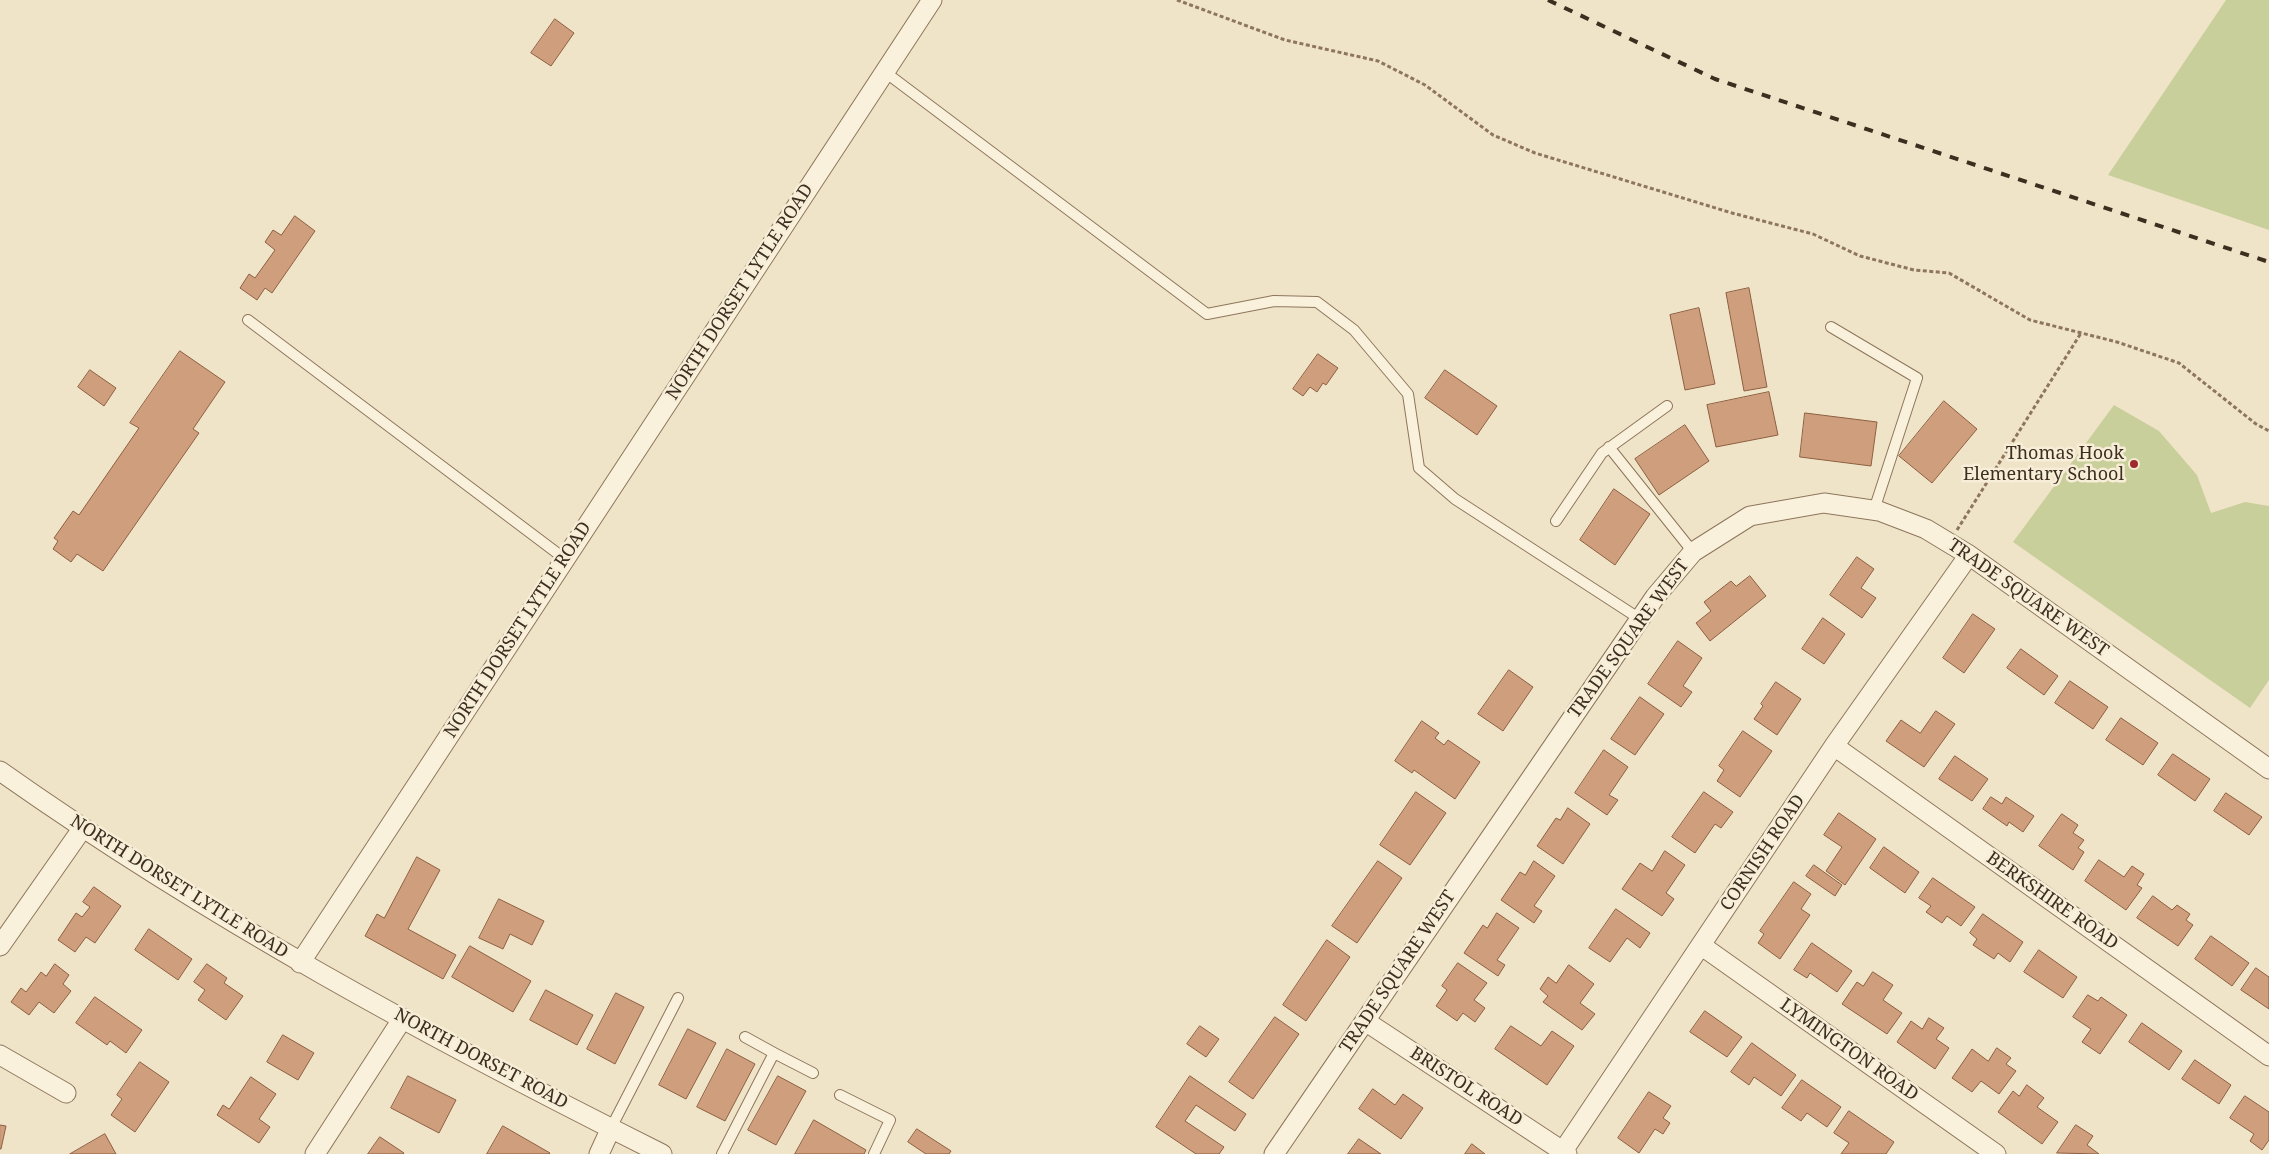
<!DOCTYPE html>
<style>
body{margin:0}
canvas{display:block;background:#f0e4c8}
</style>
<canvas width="2269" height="1154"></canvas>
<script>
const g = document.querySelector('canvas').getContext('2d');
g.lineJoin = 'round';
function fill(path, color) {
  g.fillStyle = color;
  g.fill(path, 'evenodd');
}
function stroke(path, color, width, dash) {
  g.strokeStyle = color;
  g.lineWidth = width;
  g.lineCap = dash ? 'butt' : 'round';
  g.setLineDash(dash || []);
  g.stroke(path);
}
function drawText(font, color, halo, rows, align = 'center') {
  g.font = font + ' "Noto Serif",serif';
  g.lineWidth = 5;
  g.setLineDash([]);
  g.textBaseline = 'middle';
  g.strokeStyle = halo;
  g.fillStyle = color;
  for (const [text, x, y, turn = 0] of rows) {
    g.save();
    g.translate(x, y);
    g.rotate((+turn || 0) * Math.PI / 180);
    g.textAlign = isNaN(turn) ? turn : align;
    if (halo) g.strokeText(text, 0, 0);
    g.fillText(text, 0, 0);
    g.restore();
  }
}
fill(new Path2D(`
 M2226 0H2269V230L2108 175Z
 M2114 405 2159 431 2197 475 2211 513 2245 502 2269 506V680L2250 708 2013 542Z`), '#c9cf9b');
const building = new Path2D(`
 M555 19 574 33 551 66 531 53Z
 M295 216 315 231 272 293 265 288 257 300 240 288 249 274 255 278 275 250 265 242 273 230 281 235Z
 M1749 288 1767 387 1744 391 1726 293Z
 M1699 308 1715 384 1685 390 1670 315Z
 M180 351 225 382 193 429 199 433 103 571 77 554 71 562 53 549 58 541 54 538 73 511 79 515 139 428 130 423Z
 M1318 354 1338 368 1326 385 1323 383 1317 392 1310 387 1303 396 1293 389Z
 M90 370 116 388 104 406 78 387Z
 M1445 370 1497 406 1477 435 1425 398Z
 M1769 392 1778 435 1716 447 1707 405Z
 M1944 401 1977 429 1932 483 1899 456Z
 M1805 413 1877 422 1871 466 1800 457Z
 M1685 425 1709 461 1659 495 1635 459Z
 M1614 489 1650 514 1615 565 1580 540Z
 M1857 557 1874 569 1861 588 1876 598 1862 618 1830 595Z
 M1750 576 1766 596 1710 641 1696 623 1711 611 1704 602 1731 581 1736 586Z
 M1973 614 1995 629 1964 673 1943 658Z
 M1823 618 1845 634 1824 664 1802 649Z
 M1678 641 1702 658 1683 686 1692 692 1681 707 1648 684Z
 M2021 649 2058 676 2044 695 2007 668Z
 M1509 670 1533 687 1503 731 1478 714Z
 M2070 681 2108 707 2093 729 2055 703Z
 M1776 682 1801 699 1777 735 1754 719 1763 706 1761 704Z
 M1640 697 1664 714 1635 755 1611 739Z
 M1936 711 1955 724 1924 767 1886 741 1901 720 1920 733Z
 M2121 718 2158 743 2143 765 2106 740Z
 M1422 721 1439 733 1435 738 1444 745 1448 740 1480 762 1455 799 1414 770 1412 773 1395 761Z
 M1743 731 1772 751 1740 797 1717 781 1724 770 1719 766Z
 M1604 750 1628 767 1609 795 1618 800 1607 815 1575 793Z
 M2173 754 2210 779 2195 801 2158 775Z
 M1955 756 1988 779 1972 801 1939 779Z
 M1416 792 1446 813 1410 865 1380 845Z
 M1704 792 1733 812 1721 828 1715 824 1695 853 1672 837Z
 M2226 793 2262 817 2249 835 2214 811Z
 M1991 797 2002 804 2006 797 2034 816 2023 832 2009 822 2007 826 1983 809Z
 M1568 808 1590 824 1563 864 1537 846 1556 818 1560 820Z
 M1839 813 1876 839 1845 885 1826 871 1842 847 1824 835Z
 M2062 814 2078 825 2073 833 2084 840 2078 848 2084 852 2073 870 2039 846Z
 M1884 847 1919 872 1905 893 1870 868Z
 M1665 851 1685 865 1666 893 1674 899 1662 916 1622 889 1640 863 1652 871Z
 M417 857 440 870 408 929 456 955 443 979 365 936 377 914 384 918Z
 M2099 860 2124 877 2132 866 2144 874 2137 885 2142 888 2126 910 2085 881Z
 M1378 861 1402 878 1357 943 1332 926Z
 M1534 861 1555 876 1534 906 1542 911 1534 923 1501 900 1520 872 1525 875Z
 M1814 865 1842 885 1835 896 1806 876Z
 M1933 878 1975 907 1961 926 1947 916 1942 923 1926 912 1931 906 1919 898Z
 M1794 882 1811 894 1801 909 1810 915 1780 959 1758 943 1764 934 1760 931Z
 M94 887 121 906 95 943 86 937 75 952 58 940 76 913 82 917 90 907 83 902Z
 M2153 896 2172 910 2177 905 2190 914 2186 920 2193 925 2178 946 2137 918Z
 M499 899 544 921 532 945 510 934 503 949 479 938Z
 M1616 909 1650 933 1640 948 1627 938 1610 962 1589 948Z
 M1497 913 1519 928 1497 960 1505 965 1498 976 1464 953 1483 925 1487 928Z
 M1983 914 2023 942 2010 962 1998 953 1994 959 1973 945 1977 939 1970 933Z
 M149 929 192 959 178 980 135 950Z
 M2211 936 2249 963 2232 986 2195 959Z
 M1327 940 1350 957 1306 1021 1283 1005Z
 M1812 943 1852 971 1837 992 1810 973 1807 978 1794 970Z
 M470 946 531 981 513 1012 452 977Z
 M2039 950 2077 977 2063 998 2024 972Z
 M1458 963 1487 983 1474 1000 1485 1008 1475 1022 1463 1013 1457 1021 1436 1006 1447 990 1442 986Z
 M55 964 69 975 63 984 71 991 54 1013 39 1002 29 1015 11 1002 21 988 26 992 41 972 46 976Z
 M207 964 227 978 224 983 243 996 226 1020 198 1000 205 990 194 982Z
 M1569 965 1594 984 1580 1003 1595 1014 1582 1030 1543 1002 1548 996 1540 989 1548 977 1556 983Z
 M2256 968 2269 977V1009L2241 990Z
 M1873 972 1893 985 1883 1000 1902 1013 1887 1034 1842 1004 1857 982 1863 986Z
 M546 990 593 1015 577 1045 530 1020Z
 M616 993 644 1007 615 1064 587 1049Z
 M2088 995 2098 1001 2101 997 2127 1015 2100 1054 2082 1042 2091 1029 2073 1017Z
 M95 997 142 1030 126 1053 110 1041 107 1045 76 1023Z
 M1705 1011 1742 1037 1727 1057 1690 1032Z
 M1275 1017 1299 1034 1253 1099 1229 1082Z
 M1929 1018 1944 1028 1936 1039 1949 1048 1935 1069 1897 1042 1911 1021 1922 1029Z
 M2142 1023 2182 1051 2169 1070 2129 1042Z
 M1200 1026 1219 1039 1206 1057 1187 1044Z
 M1511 1026 1541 1046 1552 1031 1574 1046 1547 1085 1495 1049Z
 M688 1029 716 1043 686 1099 659 1085Z
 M283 1035 314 1053 298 1080 267 1062Z
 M1752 1043 1796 1075 1781 1096 1754 1077 1749 1085 1731 1072Z
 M1997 1048 2011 1058 2006 1064 2016 1071 1999 1094 1981 1081 1972 1092 1952 1078 1972 1049 1988 1061Z
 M727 1049 755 1064 725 1121 697 1107Z
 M2195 1060 2231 1085 2219 1104 2182 1079Z
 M140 1062 169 1082 135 1132 111 1115 122 1099 117 1095Z
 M408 1076 456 1100 439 1133 391 1108Z
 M778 1076 806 1091 776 1145 748 1130Z
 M1190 1076 1246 1114 1235 1131 1196 1105 1185 1121 1224 1147 1219 1154H1196L1156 1127Z
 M251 1077 276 1094 259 1119 270 1127 259 1143 217 1115 223 1105 229 1109Z
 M1802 1080 1841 1107 1827 1127 1807 1113 1801 1121 1782 1108Z
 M2027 1085 2044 1098 2037 1107 2058 1122 2042 1144 1998 1112 2013 1091 2019 1096Z
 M1373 1089 1395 1105 1403 1094 1423 1108 1401 1139 1359 1109Z
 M1649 1092 1671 1106 1663 1118 1670 1123 1663 1134 1655 1129 1639 1153 1618 1138Z
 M2245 1096 2269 1112V1140L2262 1150 2250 1141 2254 1134 2230 1118Z
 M1849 1111 1894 1142 1886 1154H1841L1849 1143 1834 1133Z
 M814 1120 866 1150 864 1154H795Z
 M0 1125 6 1126 1 1149H0Z
 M2076 1125 2093 1136 2087 1145 2099 1154 2057 1153Z
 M503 1126 550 1153 549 1154H487Z
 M917 1129 951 1151 949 1154H926L908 1142Z
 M105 1134 116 1154H70Z
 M380 1137 404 1153 403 1154H368Z
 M1359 1139 1381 1154H1348Z
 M1472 1144 1485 1154H1465Z`);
fill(building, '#cf9f7d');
stroke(building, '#8d5f41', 1);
const service = new Path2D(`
 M885 72 1207 314 1274 301 1317 302 1354 330 1408 394 1419 468 1455 499 1640 619
 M248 320 565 559
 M1831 327 1917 378 1874 510
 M1609 447 1693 552
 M1556 521 1602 453 1667 406
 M774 1053 813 1073
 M840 1095 890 1120 874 1154
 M611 1128 678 998
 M722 1154 774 1053 745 1037`);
const minor = new Path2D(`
 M1834 746 2269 1056
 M0 771C208 918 434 1040 662 1154
 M0 946 82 829
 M1702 946 1996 1154
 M300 963 932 0
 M1365 1021 1567 1154
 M0 1055 66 1093
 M315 1154 403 1018
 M599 1154 611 1128
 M1274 1154 1655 597 1693 552 1750 516 1824 503 1879 511 1926 529 1969 555 2269 769
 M1561 1154 1834 746 1969 555`);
stroke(service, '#8d765c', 12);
stroke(minor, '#8d765c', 21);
stroke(new Path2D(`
 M1177 0 1285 40 1378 61 1425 85 1493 135 1535 153 1732 213 1813 234 1860 256 1914 270 1949 273 2030 320 2117 342 2179 363 2256 424 2269 431
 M1957 530 2081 333`), '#8d765c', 3, [4, 2.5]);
stroke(service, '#faf1dc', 10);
stroke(minor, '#faf1dc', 19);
stroke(new Path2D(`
 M1548 0 1715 79 2269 262`), '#3d2e20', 4, [9, 9]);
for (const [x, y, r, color] of [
 [2134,464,5,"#9e2a2b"]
]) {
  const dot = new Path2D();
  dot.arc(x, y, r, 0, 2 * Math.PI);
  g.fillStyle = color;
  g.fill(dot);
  stroke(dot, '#f7eed8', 2);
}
drawText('18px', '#3d2e20', '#f7eed8', [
 ["NORTH DORSET LYTLE ROAD",740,292,-57],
 ["TRADE SQUARE WEST",2028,598,35],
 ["NORTH DORSET LYTLE ROAD",518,630,-57],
 ["TRADE SQUARE WEST",1629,639,-54],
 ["CORNISH ROAD",1763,853,-56],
 ["NORTH DORSET LYTLE ROAD",179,887,32],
 ["BERKSHIRE ROAD",2052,901,35],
 ["TRADE SQUARE WEST",1398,972,-56],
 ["LYMINGTON ROAD",1849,1050,35],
 ["NORTH DORSET ROAD",481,1059,28],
 ["BRISTOL ROAD",1466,1087,33]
]);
drawText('18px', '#3d2e20', '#f7eed8', [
 ["Thomas Hook",2124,454],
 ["Elementary School",2124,475]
], 'right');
</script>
